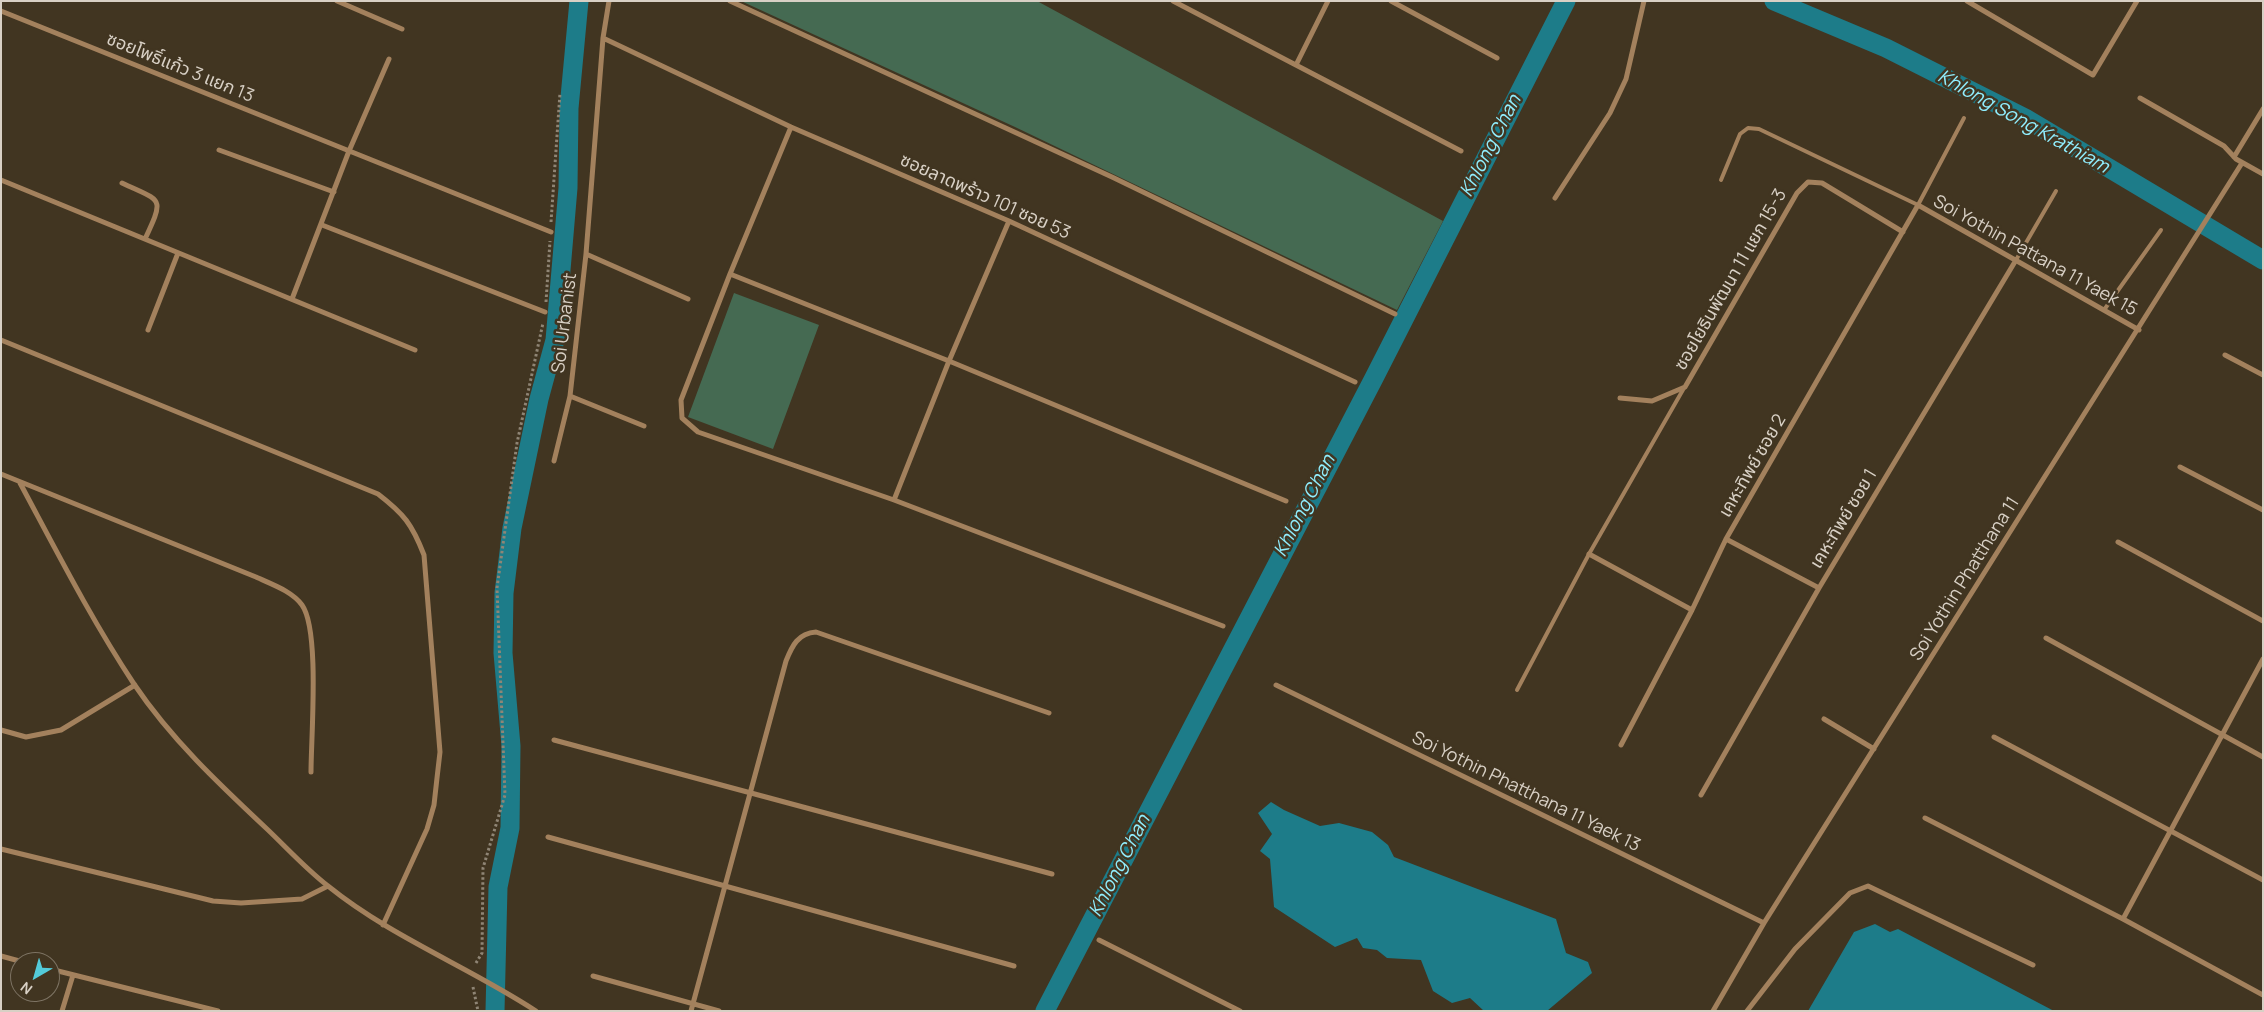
<!DOCTYPE html>
<meta charset="utf-8">
<style>
body{margin:0}
#map{position:relative;width:2264px;height:1012px;overflow:hidden;background:#413521;font-family:Manrope,sans-serif}
canvas{display:block}
.frame{position:absolute;inset:0;border:2px solid #d8d0c5;pointer-events:none}
.north{position:absolute;left:10px;top:952px;width:50px;height:50px;box-sizing:border-box;background:#413521;border:1px solid #7d7363;border-radius:50%;rotate:218deg;font-size:14px;font-weight:700;line-height:20px;text-align:center;color:#d8d0c5}
.north::after{content:'';display:block;margin:auto;width:18px;height:22px;background:#53cbda;clip-path:polygon(50% 0,100% 100%,50% 72%,0 100%)}
</style>
<div id="map">
<canvas width="2264" height="1012"></canvas>
<div class="frame"></div>
<div class="north">N</div>
</div>
<script>
const g = document.querySelector('canvas').getContext('2d');
g.lineJoin = 'round';
function fill(path, color) {
  g.fillStyle = color;
  g.fill(path, 'evenodd');
}
function stroke(path, color, width, dash) {
  g.strokeStyle = color;
  g.lineWidth = width;
  g.lineCap = dash ? 'butt' : 'round';
  g.setLineDash(dash || []);
  g.stroke(path);
}
function drawText(font, color, halo, rows, align = 'center') {
  g.font = font + ' Manrope,"Noto Sans Thai",sans-serif';
  g.lineWidth = 5;
  g.setLineDash([]);
  g.textBaseline = 'middle';
  g.strokeStyle = halo;
  g.fillStyle = color;
  for (const [text, x, y, turn = 0] of rows) {
    g.save();
    g.translate(x, y);
    g.rotate((+turn || 0) * Math.PI / 180);
    g.textAlign = isNaN(turn) ? turn : align;
    if (halo) g.strokeText(text, 0, 0);
    g.fillText(text, 0, 0);
    g.restore();
  }
}
fill(new Path2D(`
 M741 1H1037L1443 221 1397 310 1015 127Z
 M734 293 819 325 773 449 688 417Z`), '#456a52');
fill(new Path2D(`
 M1271 802 1284 810 1320 826 1339 823 1372 832 1388 845 1394 857 1556 919 1566 953 1588 962 1592 973 1547 1011H1484L1470 998 1452 1003 1433 991 1421 960 1387 958 1377 950 1363 948 1357 938 1335 947 1274 907 1270 859 1260 851 1272 834 1258 813Z
 M1875 924 1890 932 1898 929 2054 1011H1808L1854 932Z`), '#1d7c89');
stroke(new Path2D(`
 M1774 1 1886 48 2025 118 2263 260
 M495 1011 498 887 510 828 511 746 503 653 504 593 512 528 539 399 555 340 568 188 569 108 579 1
 M1045 1011 1374 378 1566 1`), '#1d7c89', 19);
stroke(new Path2D(`
 M551 222 560 93
 M546 302 550 241
 M476 963 482 953 483 868 505 795 497 588 517 443 543 323
 M473 987 478 1011`), '#8f8575', 3, [2.5, 2.5]);
stroke(new Path2D(`
 M1721 180 1740 134 1748 128 1759 129 1918 205 1964 118
 M2016 260 2056 191
 M2104 310 2161 230
 M1517 690 1589 554 1684 388`), '#a3815d', 4);
stroke(new Path2D(`
 M337 1 402 29
 M730 1 1112 177 1395 314
 M1173 1 1461 151
 M1391 1 1497 58
 M1967 1 2093 75 2137 1
 M1 11 551 232
 M603 38 791 127 1009 221 1355 382
 M1296 65 1328 1
 M2140 98 2224 146 2236 159 2263 174
 M791 127 730 274 681 400 682 418 698 432 894 500 1223 626
 M219 150 334 192
 M2234 157 2263 109
 M1 180 415 350
 M122 183C162 202 165 196 145 239
 M1555 198 1610 113 1626 79 1644 1
 M322 225 545 312
 M586 254 688 299
 M730 274 949 361 1286 501
 M292 299 349 151 389 59
 M148 330 178 253
 M1 340 378 494C404 514 412 524 424 555L440 752 437 778 434 805 427 829 383 925
 M2225 355 2263 375
 M570 396 644 426
 M1620 398 1652 401 1685 387 1797 193 1808 182 1822 183 1903 232
 M554 461 570 396 586 254 603 38 609 1
 M2180 467 2263 510
 M1 474 256 577C271 584 292 591 302 605 320 630 311 737 311 772
 M20 483C56 550 91 619 134 684 171 739 219 784 267 829 287 848 306 869 328 886 391 937 469 967 536 1011
 M894 500 949 361 1009 221
 M1726 539 1819 588
 M2118 542 2263 621
 M1589 554 1692 610
 M2046 638 2263 757
 M1276 685 1764 923
 M1824 719 1874 749
 M1 730 26 737 61 730 135 685
 M1994 737 2263 880
 M554 740 1052 874
 M1621 745 1692 610 1726 539 1918 205 2139 330
 M1701 795 1819 588 2016 260
 M1925 818 2123 919 2263 995
 M548 837 1014 966
 M1 849 213 901 241 903 302 899 328 886
 M2123 919 2263 659
 M1099 940 1240 1011
 M1 956 23 962
 M50 969 218 1011
 M593 976 719 1011
 M62 1011 73 975
 M691 1011 786 661C792 646 798 633 816 632L1049 713
 M1713 1011 1764 923 2242 163
 M1747 1011 1795 949 1850 893 1868 886 2033 965`), '#a3815d', 5);
drawText('18px', '#d8d0c5', '#413521', [
 ["ซอยโพธิ์แก้ว 3 แยก 13",180,68,22],
 ["ซอยลาดพร้าว 101 ซอย 53",985,197,24],
 ["Soi Yothin Pattana 11 Yaek 15",2035,256,29],
 ["ซอยโยธินพัฒนา 11 แยก 15-3",1731,280,-60],
 ["Soi Urbanist",565,323,-83],
 ["เคหะทิพย์ ซอย 2",1753,466,-60],
 ["เคหะทิพย์ ซอย 1",1844,519,-59],
 ["Soi Yothin Phatthana 11",1965,579,-58],
 ["Soi Yothin Phatthana 11 Yaek 13",1526,792,26]
]);
drawText('italic 19px', '#90eefe', '#413521', [
 ["Khlong Song Krathiam",2023,122,29],
 ["Khlong Chan",1491,146,-63],
 ["Khlong Chan",1305,506,-63],
 ["Khlong Chan",1120,866,-63]
]);
</script>
